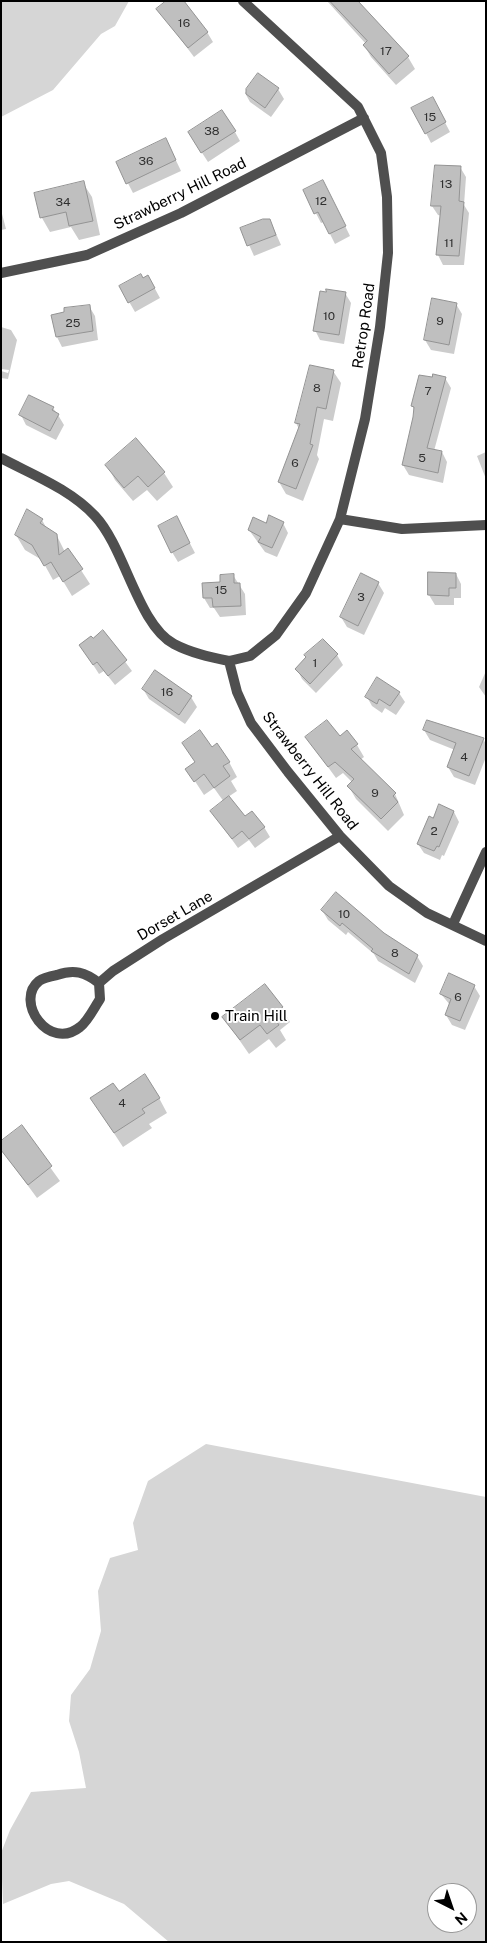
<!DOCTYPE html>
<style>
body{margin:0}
#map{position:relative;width:487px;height:1943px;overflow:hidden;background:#fff;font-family:"Public Sans",sans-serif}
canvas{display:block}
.frame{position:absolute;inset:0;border:2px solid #000;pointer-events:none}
.north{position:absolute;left:427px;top:1883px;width:50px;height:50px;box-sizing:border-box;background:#fff;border:1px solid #999;border-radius:50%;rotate:139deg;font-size:14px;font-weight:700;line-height:20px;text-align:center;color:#000}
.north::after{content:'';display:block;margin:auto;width:18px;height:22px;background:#000;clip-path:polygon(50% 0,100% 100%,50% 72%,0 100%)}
</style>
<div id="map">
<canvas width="487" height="1943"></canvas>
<div class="frame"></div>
<div class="north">N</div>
</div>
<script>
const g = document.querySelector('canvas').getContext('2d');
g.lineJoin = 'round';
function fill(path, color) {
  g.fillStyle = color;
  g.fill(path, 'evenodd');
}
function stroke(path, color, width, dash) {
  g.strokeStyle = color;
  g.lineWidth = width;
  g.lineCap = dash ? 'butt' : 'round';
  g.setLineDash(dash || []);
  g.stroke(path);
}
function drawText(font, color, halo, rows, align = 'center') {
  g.font = font + ' "Public Sans",sans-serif';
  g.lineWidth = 4;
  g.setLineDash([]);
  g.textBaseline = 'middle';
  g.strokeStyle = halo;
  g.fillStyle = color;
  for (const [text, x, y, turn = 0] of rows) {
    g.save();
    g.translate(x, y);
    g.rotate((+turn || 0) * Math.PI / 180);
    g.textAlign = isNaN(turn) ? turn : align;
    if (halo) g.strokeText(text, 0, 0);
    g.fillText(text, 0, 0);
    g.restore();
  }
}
fill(new Path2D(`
 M1 1H129L115 26 101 34 53 90 1 117Z
 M206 1444 486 1497V1942H169L124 1904 69 1881 51 1884 3 1904 1 1853 10 1830 31 1792 86 1788 79 1752 69 1721 71 1695 90 1669 101 1631 98 1591 110 1558 138 1550 133 1523 148 1481ZM437 1893H467V1923H437Z`), '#d6d6d6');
fill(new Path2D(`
 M327 1H357L408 57 415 69 396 85 371 57 364 45 366 44Z
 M158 9 207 32 213 42 194 57Z
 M258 74 278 89 284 99 271 117 250 102 245 93Z
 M438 109 450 132 431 143 426 133Z
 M235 132 240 141 208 162 195 142Z
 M171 150 181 171 133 193 117 162Z
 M460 167 466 177 464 205 469 213 464 265H443L438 255 442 216 438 215 432 206Z
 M83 183 92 197 100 235 79 240 71 227 50 232 42 218 36 194Z
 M304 190 328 191 350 236 335 244 324 222 321 223Z
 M1 210 6 229 1 230Z
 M270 220 281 245 254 256 242 229Z
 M148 276 160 298 135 312 120 286Z
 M345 293 351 303 344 344 320 340 315 330Z
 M456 304 462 314 454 354 431 350 425 340Z
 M89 306 95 316 98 340 62 347 57 337Z
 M1 327 11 330 17 340 8 379 1 378V371L8 373 9 370 1 369Z
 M333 371 341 383 333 421 324 419 317 455 319 459 303 501 286 494 279 482 299 429 296 423Z
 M445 378 451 388 434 451 442 452 447 462 443 483 409 475 403 465 415 411 412 405Z
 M30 396 53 408 58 415 64 425 56 440 26 425 21 415Z
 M136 440 164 473 173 487 157 501 147 490 133 501 115 480 107 465Z
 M486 452V479L477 456Z
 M42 520 47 529 56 534 65 552 68 550 90 584 72 596 60 576 53 580 42 560 25 550 16 535Z
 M283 523 288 533 277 557 265 552 249 530 266 525Z
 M182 528 195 553 178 562 172 552Z
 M430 573 456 574 461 584V598H454V605H435L429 595Z
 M233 575 245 594 246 615 220 617 214 608H210L204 598Z
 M378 583 384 593 364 635 347 627 341 617Z
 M103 632 132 671 115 685 104 671 99 674 81 646Z
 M323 640 337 655 343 665 316 693 302 679 297 669Z
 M486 671V697L479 687Z
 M143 689 191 697 197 707 185 724 149 699Z
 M399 693 405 702 396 715 385 708 382 713 372 706 367 697Z
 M424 730 483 739 486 744V757L475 785 454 777 448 767 455 750 430 740Z
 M306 737 339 738 357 745 364 757 360 760 395 794 404 815 388 831 356 799 349 787 353 783 343 773 336 778Z
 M184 743 211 748 229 762 237 777 231 781 237 791 228 797 244 818 264 827 270 837 255 848 249 840 238 848 212 812 224 802 214 788 204 795 187 769 196 763Z
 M440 806 454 812 459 822 444 856 442 855 440 860 424 853 418 844Z
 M322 910 383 934 417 956 423 966 415 983 378 961 374 954 348 932 346 935 328 920Z
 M474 986 480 996 465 1030 452 1025 446 1015 450 1005 441 994Z
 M282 1008 290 1022 280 1030 286 1040 276 1048 269 1039 249 1054 224 1018Z
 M118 1093 159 1098 167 1113 149 1124 152 1128 123 1147 100 1112Z
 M21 1127 60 1181 37 1198 1 1149Z`), '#0003');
const building = new Path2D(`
 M166 1H184L208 32 188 48 156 9Z
 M330 1H358L409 56 389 74 363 45 367 41Z
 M258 73 279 88 265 108 246 94V89Z
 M433 97 446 122 425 134 411 108Z
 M222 110 236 131 201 153 188 132Z
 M166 138 176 160 126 184 116 162Z
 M435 165 461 166 459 201 464 202 459 256 436 255 441 206H431Z
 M323 180 346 226 329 234 318 212 314 214 303 190Z
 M84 181 93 221 69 226 66 212 40 218 34 193Z
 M263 219H270L276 235 247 246 240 228Z
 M141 274 143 278 148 275 155 288 128 303 119 286Z
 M326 289 346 292 339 335 313 331 320 291 326 292Z
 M432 298 457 303 449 345 424 340Z
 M90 305 93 331 56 337 51 315 64 312V308Z
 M310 365 334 370 326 409 317 407 310 444 313 445 296 489 278 482 300 424 295 423Z
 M433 374 446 377 427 448 442 451 438 473 402 465 413 417 414 407 411 406 419 375 432 377Z
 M29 395 54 407 52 410 59 414 50 431 19 415Z
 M136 438 165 472 148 487 138 476 124 488 105 465Z
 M27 509 43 519 40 523 57 534 59 555 68 548 83 569 63 582 51 562 44 566 32 545 15 535Z
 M269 515 284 522 272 548 258 542 261 537 248 530 253 517 266 523Z
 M177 516 190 543 171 553 158 526Z
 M428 572 456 573V588H449V596L428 595Z
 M361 573 379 582 358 626 340 617Z
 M234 574V583H240L241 606 213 607 212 598H203L202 583 220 582V575Z
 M103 630 127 660 108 676 97 662 93 665 79 645 91 636 93 638Z
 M323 639 338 654 310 684 295 669 306 657 304 655Z
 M155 670 192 696 179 715 142 689Z
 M377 677 400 692 390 706 379 699 377 704 365 697Z
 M327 720 340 736 347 730 358 744 351 749 396 793 393 796 398 802 381 819 347 786 354 779 335 762 328 767 305 737Z
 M427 720 484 738 469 776 447 767 456 743 423 730Z
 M200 730 212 747 217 743 230 762 223 766 230 776 214 788 204 774 194 782 185 769 195 762 182 743Z
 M229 796 245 816 252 811 265 827 249 839 242 831 232 839 210 811Z
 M439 804 454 811 439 847 437 846 434 851 417 844 429 816 433 818Z
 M336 892 384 933 418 955 409 974 371 951 373 949 342 923 340 926 321 910Z
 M449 973 475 985 460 1021 445 1015 451 999 440 994Z
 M265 984 283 1007 272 1015 279 1025 267 1034 260 1025 240 1040 222 1017Z
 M145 1074 160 1098 142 1109 145 1113 114 1133 90 1098 113 1083 119 1091Z
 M22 1125 52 1166 28 1185 1 1150V1141Z`);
fill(building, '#bfbfbf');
stroke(building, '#939393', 1);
stroke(new Path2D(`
 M1 273 87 255 181 213 364 118
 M1 458C33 475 70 489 95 516 125 548 138 625 174 644 191 653 210 657 229 661L237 692 251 723 288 772 340 836 389 886 427 913 486 941
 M340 519 402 529 486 525
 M229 661 250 656 276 635 306 593 340 519 365 419 380 327 388 253 387 197 381 153 358 107 243 1
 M453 924 486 852
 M99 983C85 972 74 969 57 975 52 976 43 978 39 981 14 1001 49 1052 80 1027 88 1021 94 1008 100 999L99 983 113 971 163 939 340 836`), '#4f4f4f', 10);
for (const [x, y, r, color] of [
 [215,1016,5,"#000"]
]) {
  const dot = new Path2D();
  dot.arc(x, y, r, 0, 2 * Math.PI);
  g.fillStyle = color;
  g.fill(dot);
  stroke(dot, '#fff', 2);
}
drawText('12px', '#303030', null, [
 ["16",184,23],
 ["17",386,51],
 ["15",430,117],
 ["38",212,131],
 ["36",146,161],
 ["13",446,184],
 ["12",321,201],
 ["34",63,202],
 ["11",449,243],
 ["10",329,316],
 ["9",440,321],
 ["25",73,323],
 ["8",317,388],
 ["7",428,391],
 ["5",422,458],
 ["6",295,463],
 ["15",221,590],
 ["3",361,597],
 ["1",315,663],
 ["16",167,692],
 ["4",464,757],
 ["9",375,793],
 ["2",434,831],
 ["10",344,914],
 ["8",395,953],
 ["6",458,997],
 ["4",122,1103]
]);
drawText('15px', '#000', '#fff', [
 ["Strawberry Hill Road",180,194,-26],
 ["Retrop Road",364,326,-82],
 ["Strawberry Hill Road",310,771,52],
 ["Dorset Lane",175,916,-30]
]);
drawText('15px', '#000', '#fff', [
 ["Train Hill",225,1016]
], 'left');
</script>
